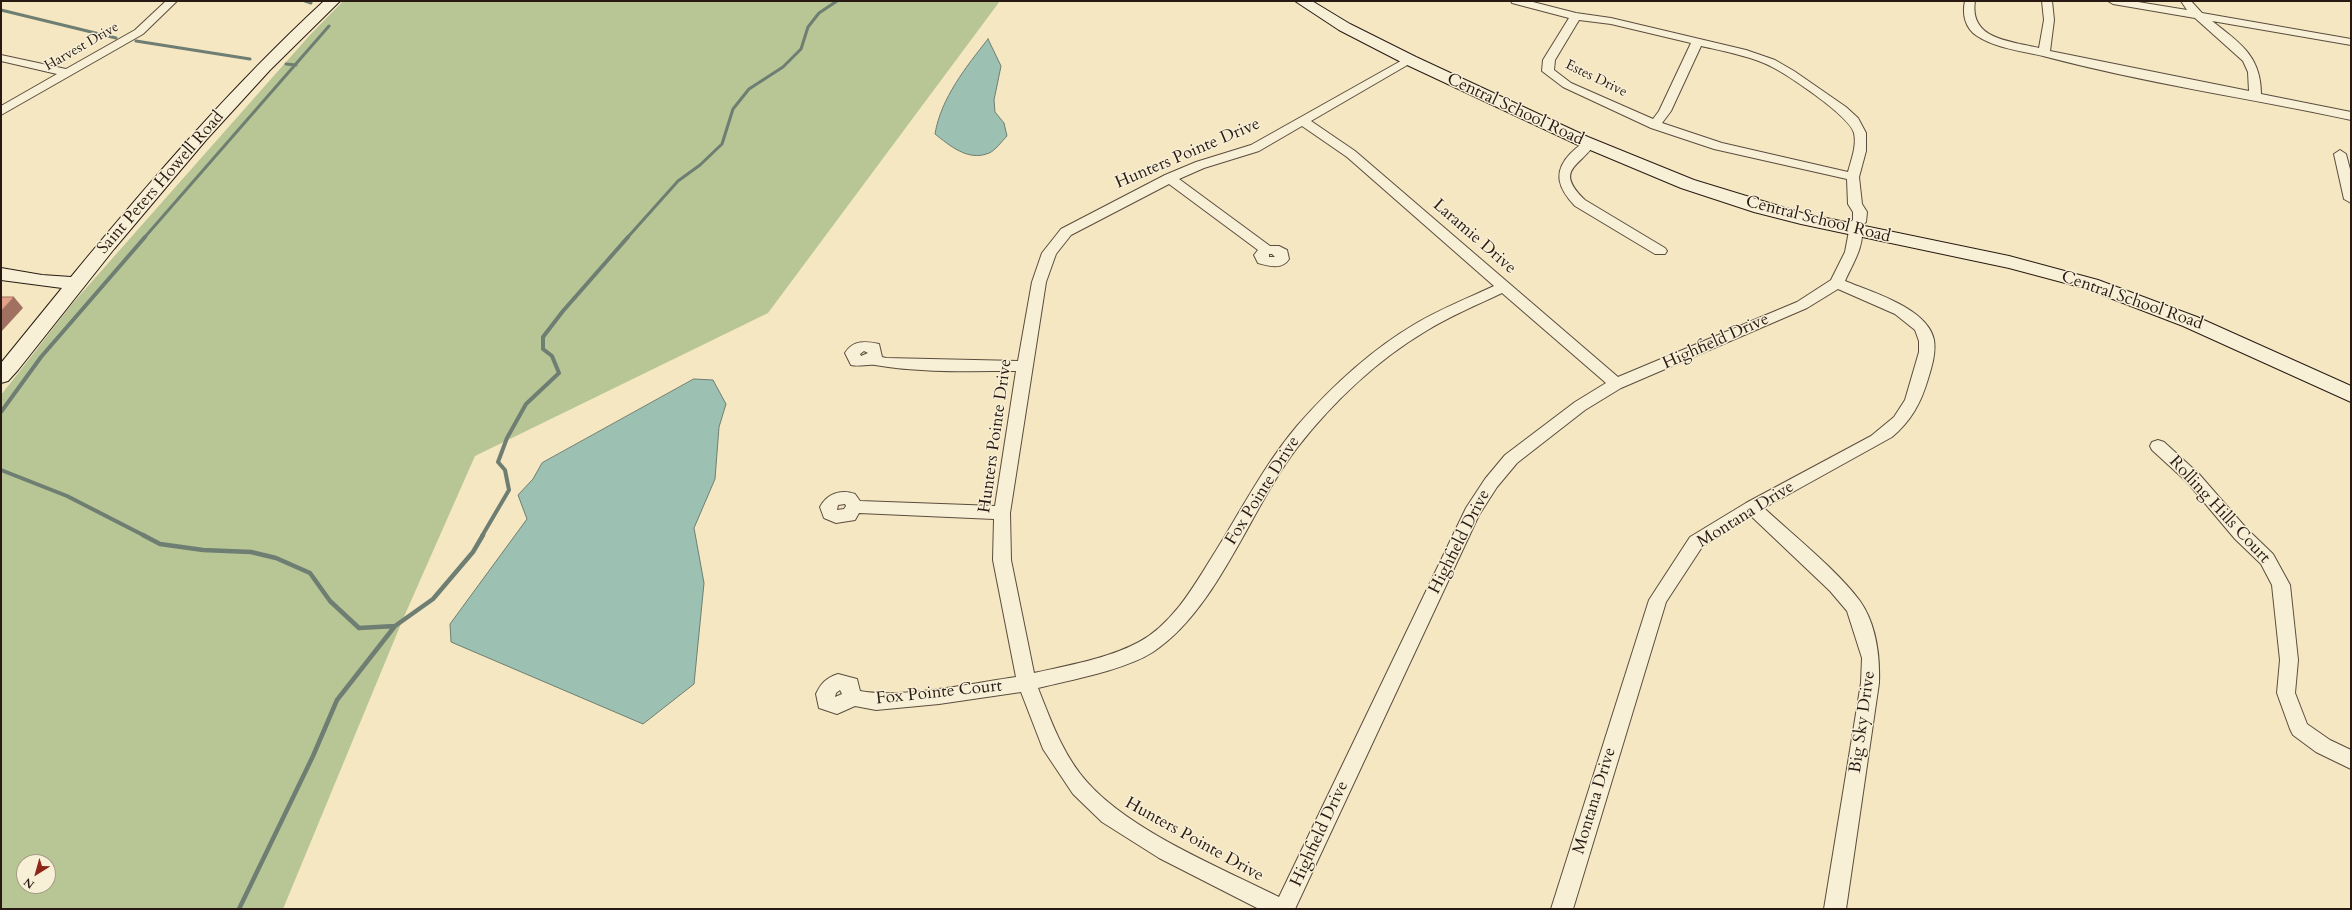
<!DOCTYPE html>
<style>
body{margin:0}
#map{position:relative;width:2352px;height:910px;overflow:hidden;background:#f5e7c1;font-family:Cardo,serif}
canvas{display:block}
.frame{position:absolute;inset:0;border:2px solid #281a13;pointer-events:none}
.north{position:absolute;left:16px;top:854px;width:40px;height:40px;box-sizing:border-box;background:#f8efd7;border:1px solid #a59a89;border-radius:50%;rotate:217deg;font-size:11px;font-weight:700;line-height:16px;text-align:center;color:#281a13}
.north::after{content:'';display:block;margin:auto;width:14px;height:18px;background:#8f2418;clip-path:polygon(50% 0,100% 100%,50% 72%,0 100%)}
</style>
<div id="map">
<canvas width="2352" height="910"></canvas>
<div class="frame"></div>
<div class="north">N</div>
</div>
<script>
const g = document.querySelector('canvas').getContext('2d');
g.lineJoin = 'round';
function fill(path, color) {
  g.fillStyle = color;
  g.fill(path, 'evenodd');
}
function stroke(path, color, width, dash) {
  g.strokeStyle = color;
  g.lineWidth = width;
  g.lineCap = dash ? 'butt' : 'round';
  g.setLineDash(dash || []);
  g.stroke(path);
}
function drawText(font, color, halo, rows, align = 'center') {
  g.font = font + ' Cardo,serif';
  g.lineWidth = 3;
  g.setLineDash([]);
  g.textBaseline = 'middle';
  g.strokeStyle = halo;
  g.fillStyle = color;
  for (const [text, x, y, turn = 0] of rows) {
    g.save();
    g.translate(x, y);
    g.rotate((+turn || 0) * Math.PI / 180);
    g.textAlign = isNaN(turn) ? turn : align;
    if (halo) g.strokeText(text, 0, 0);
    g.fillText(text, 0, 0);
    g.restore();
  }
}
fill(new Path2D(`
 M343 1H1000L768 313 475 456 403 619 283 909H1V395L72 304 309 36ZM24 862H48V886H24Z`), '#b8c695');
const water = new Path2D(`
 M988 39 1001 66 994 100 995 112 1004 123 1007 136C1002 141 995 151 989 153 968 162 949 145 935 134 941 98 966 67 988 39Z
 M694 379 713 380 726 404 719 427 715 479 694 528 704 583 694 684 643 724 451 642 450 624 527 519 518 495 533 479 542 463Z`);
fill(water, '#9cc0b1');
stroke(water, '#6e7e72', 1);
stroke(new Path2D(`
 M305 1 311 3
 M1 10 116 38
 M136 41 250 59
 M286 64 296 65
 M144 238 329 26
 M627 238 678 181 700 165 722 144 733 109 749 89 783 67 801 49 808 27 819 13 837 1`), '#6e7e72', 3);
stroke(new Path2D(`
 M1 412 41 357 145 237
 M1 470 67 496 145 536
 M482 536 509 490 505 470 498 462 507 438 526 404 559 373 552 356 543 349V337L563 311 628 237`), '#6e7e72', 4);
stroke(new Path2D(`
 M143 535 160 544 203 550 251 552 276 558 310 573 330 601 359 628 395 626
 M239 909 313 756 337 700 395 626 433 599 473 552 483 535`), '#6e7e72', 4.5);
const minor = new Path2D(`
 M166 1H177L143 34 1 115V106L57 74 1 61V55L66 69 135 30Z
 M1511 1H1529L1576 13 1611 18 1746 50 1775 60 1794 71 1846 107 1858 118 1866 133V151L1859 177 1862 204 1867 212 1866 222 1861 226C1866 244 1852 265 1845 281 1871 292 1928 308 1934 340 1936 353 1932 366 1928 379 1921 403 1911 421 1892 437L1764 508C1793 535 1837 570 1860 601 1876 624 1880 656 1879 683L1846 909H1824L1861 683 1862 658 1847 611 1830 591 1751 516 1702 547 1666 602 1573 909H1551L1649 600 1690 537 1746 503 1871 436 1894 417 1905 400 1919 352V341L1915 330 1895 314 1838 289 1807 308 1621 388 1585 410 1517 463 1497 487 1479 515 1295 909H1259L1159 858 1102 822 1073 794 1043 749 1021 692 939 704 876 710 855 706 837 714 819 708 816 694C821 683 826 678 838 674L857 679 860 691C902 699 973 683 1016 677L993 560 994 519 859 513 855 520 836 523 824 518 820 507C827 494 840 489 855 494L860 501 995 506 1016 371C969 371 921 373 875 365 867 364 859 367 851 365L845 353C853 340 866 341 879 344L882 357 886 358 1018 361 1032 282 1042 253 1061 229 1165 175 1196 162 1251 145 1406 58H1414L1416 60 1311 121 1355 151 1618 377 1797 302 1831 280 1845 252 1849 231 1847 224 1853 220V212L1848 204 1847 179 1714 149 1651 128 1563 87 1542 71 1543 60 1569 18 1512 3ZM1579 20 1611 24 1691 43 1659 111 1653 119 1571 83 1554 70 1555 60ZM1701 46C1723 51 1745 55 1766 64 1783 71 1850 116 1854 133 1857 146 1851 160 1848 172L1722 143 1662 123 1671 111ZM1302 126 1347 157 1494 286C1468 298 1440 309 1415 324 1371 350 1331 387 1297 426 1264 465 1239 514 1212 557 1193 588 1172 624 1139 642 1107 659 1069 665 1034 673L1011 560 1010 513 1046 282 1056 254 1071 235 1169 184 1258 250 1254 255 1258 263C1269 266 1282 270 1289 259L1287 250 1279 246H1270L1179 179 1204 168 1259 151ZM1272 254 1275 257H1269V254ZM1502 293 1606 383 1575 402 1505 455 1485 479 1466 508 1279 897C1221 868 1130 831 1087 782 1063 755 1051 721 1038 688 1071 680 1125 670 1153 652 1218 609 1250 509 1297 448 1332 403 1376 361 1426 331 1450 316 1477 305 1502 293ZM864 351 868 353 861 356 860 354ZM845 504 846 506 844 509 837 510 838 505ZM840 690 842 694 835 697 836 693Z
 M1965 1H1975C1969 40 2011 41 2039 48L2044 20 2042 1H2052L2054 20 2050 51 2249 91 2248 72 2243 61 2195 18 2113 4 2108 1H2132L2187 10 2181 1H2191L2202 13 2351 39V45L2212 21C2240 43 2261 56 2261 94L2351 112V120C2249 98 2144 83 2043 56 2022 51 1995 48 1977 36 1965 28 1962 14 1965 1Z
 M1588 141 1594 145C1579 167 1554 170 1585 200L1665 248 1667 251 1665 254H1655L1575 206C1559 189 1552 173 1570 154 1575 149 1581 143 1588 141Z
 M2340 150 2346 154 2351 173V203L2344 199 2334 154Z
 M2158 440 2164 442 2199 474 2247 529 2273 554 2290 585 2298 660 2295 693 2307 724 2330 740 2351 750V769L2316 752 2293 735 2290 729 2277 693 2280 660 2272 585 2261 564 2235 539 2187 482 2152 450 2150 446 2152 442Z`);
const secondary = new Path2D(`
 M324 1H340L270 70 206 140 114 249 18 370 8 381 1 383V363L62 288 1 280V268L42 275 71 277C151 180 232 86 324 1Z
 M1295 1H1312L1350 24 1416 57 1588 137 1694 180 1802 213 2009 256 2098 280 2197 317 2351 386V402L2183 326 2084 288 2009 268 1801 224 1754 212 1681 188 1576 144 1405 64 1339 30Z`);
stroke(minor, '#5b4d3e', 2);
stroke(secondary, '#281a13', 2);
fill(minor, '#f8efd7');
fill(secondary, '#f8efd7');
fill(new Path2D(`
 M14 297 23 308 1 332V311Z`), '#a07161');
const building = new Path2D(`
 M1 297H14L1 311Z`);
fill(building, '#e5a28b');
stroke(building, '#a07161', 1);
drawText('14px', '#281a13', '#f8efd7', [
 ["Harvest Drive",82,47,-30],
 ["Estes Drive",1596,79,26]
]);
drawText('17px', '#281a13', '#f8efd7', [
 ["Central School Road",1515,110,25],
 ["Hunters Pointe Drive",1188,154,-23],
 ["Saint Peters Howell Road",161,183,-49],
 ["Central School Road",1818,220,14],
 ["Laramie Drive",1474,237,41],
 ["Central School Road",2132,301,19],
 ["Highfield Drive",1716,342,-24],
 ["Hunters Pointe Drive",996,436,-82],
 ["Fox Pointe Drive",1263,491,-58],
 ["Rolling Hills Court",2219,510,47],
 ["Montana Drive",1746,515,-32],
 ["Highfield Drive",1460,542,-63],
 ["Fox Pointe Court",939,693,-6],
 ["Big Sky Drive",1863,722,-82],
 ["Montana Drive",1595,801,-73],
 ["Highfield Drive",1320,834,-65],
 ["Hunters Pointe Drive",1194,840,29]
]);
</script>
